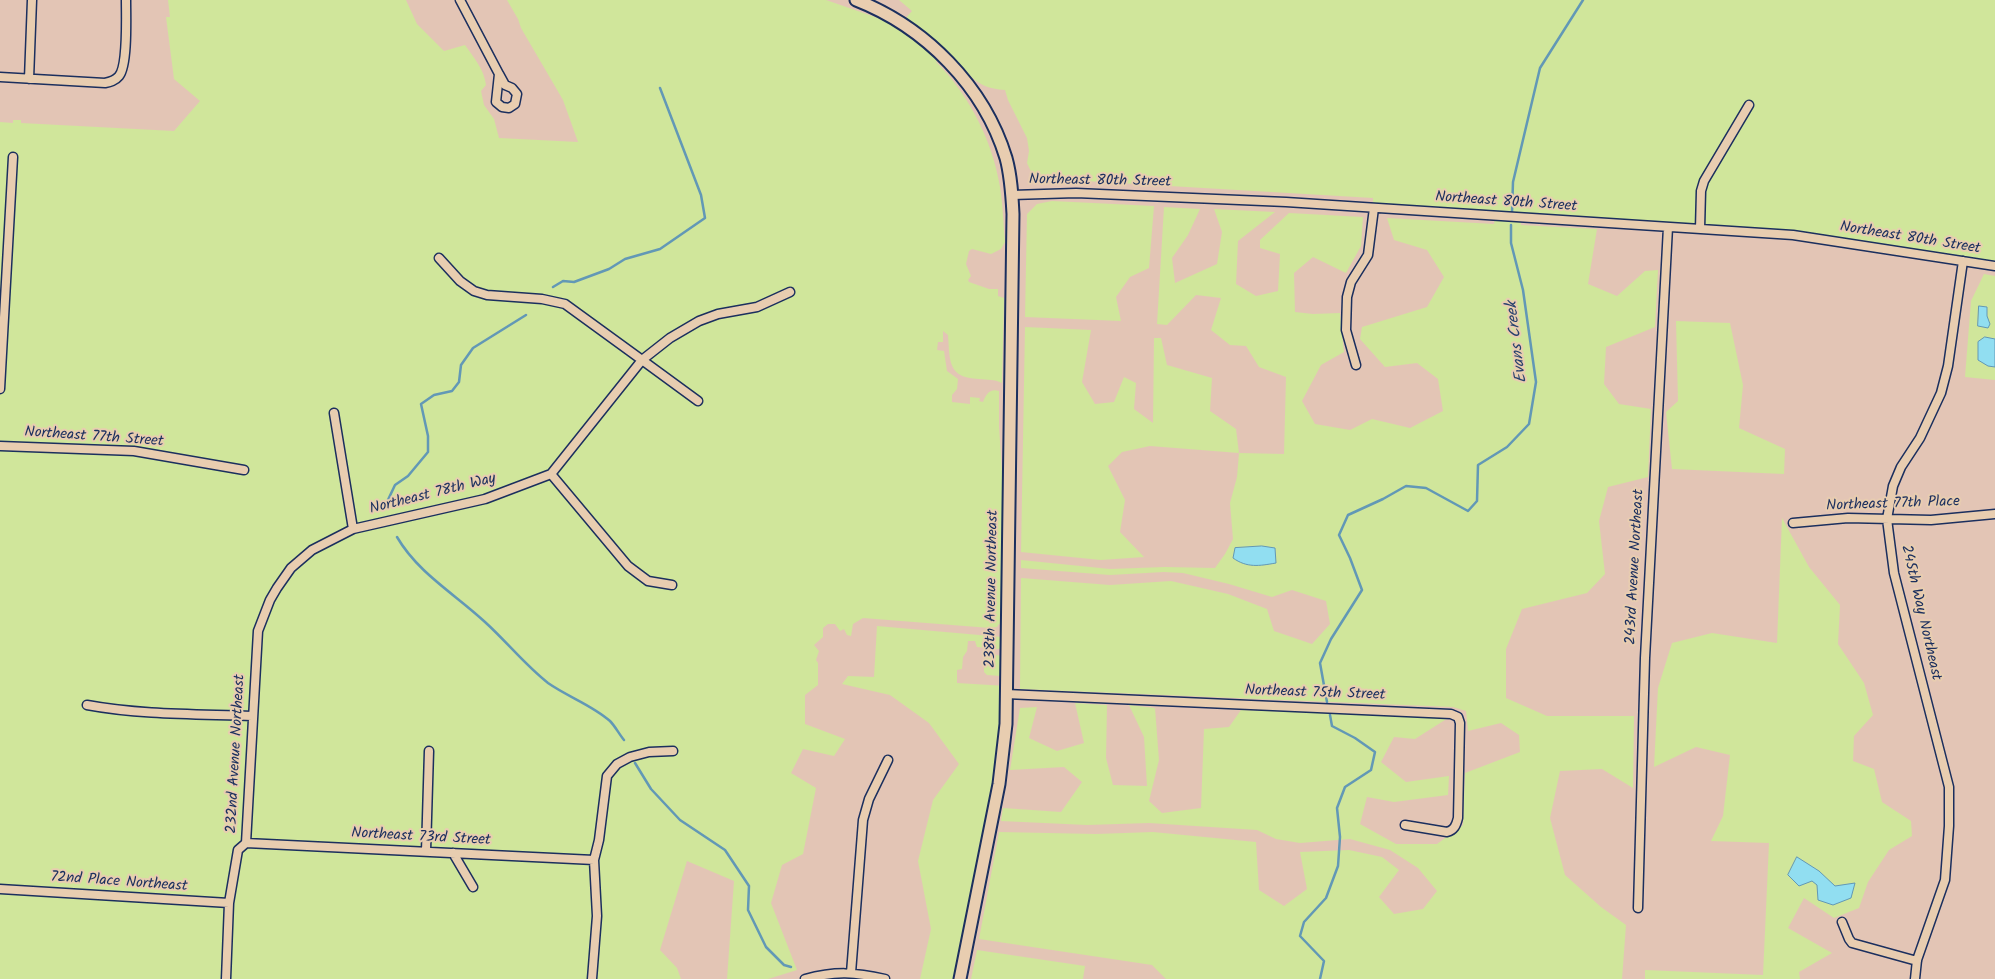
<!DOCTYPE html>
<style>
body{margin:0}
canvas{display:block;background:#e3c5b5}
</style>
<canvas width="1995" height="979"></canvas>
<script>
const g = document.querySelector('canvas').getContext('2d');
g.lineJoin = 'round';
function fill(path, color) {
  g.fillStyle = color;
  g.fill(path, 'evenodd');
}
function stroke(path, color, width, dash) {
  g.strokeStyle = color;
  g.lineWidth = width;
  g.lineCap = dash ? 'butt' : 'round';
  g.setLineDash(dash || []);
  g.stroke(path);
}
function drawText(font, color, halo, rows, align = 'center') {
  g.font = font + ' Kalam,sans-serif';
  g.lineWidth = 4;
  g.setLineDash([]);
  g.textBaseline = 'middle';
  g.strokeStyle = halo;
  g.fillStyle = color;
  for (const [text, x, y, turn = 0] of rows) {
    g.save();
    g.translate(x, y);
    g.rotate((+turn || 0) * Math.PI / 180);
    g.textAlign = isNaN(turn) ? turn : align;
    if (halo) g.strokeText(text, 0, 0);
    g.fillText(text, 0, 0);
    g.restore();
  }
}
fill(new Path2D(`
 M168 0H406L417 24 444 51 465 45C474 58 484 69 486 85L481 91 484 105 494 119 499 138 578 142 563 100 521 28 518 19 507 0H826L881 19 897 28 912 11 899 0H1995V266L1793 235 1521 219V225L1597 229 1588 284 1617 296 1645 271 1658 270 1655 327 1606 347 1604 384 1619 404 1651 409 1648 477 1608 487 1599 521 1605 574 1587 593 1522 609 1506 649V698L1547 716H1634L1633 788 1602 769 1560 771 1550 818 1565 875 1601 907 1626 925 1622 979H1166L1152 965 979 939 999 832 1096 834 1153 832 1256 842 1259 890 1284 906 1307 889 1300 852 1349 850 1382 857 1399 870 1379 897 1394 914 1423 909 1437 891 1418 868 1390 850 1350 839 1300 843 1276 839 1257 830 1149 823 1087 825 1001 821 1003 808 1061 812 1082 782 1064 767 1010 770 1020 708 1037 707 1029 738 1057 751 1084 743 1075 703 1107 705 1106 758 1113 785 1147 786 1144 737 1129 705 1155 708 1159 760 1149 801 1162 813 1201 808 1204 729 1229 727 1241 710 1448 718 1415 739 1394 737 1381 762 1406 782 1449 776 1448 795 1394 802 1367 797 1360 824 1396 844H1437L1463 825 1465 773 1520 752 1519 735 1501 723 1468 731 1466 711 1453 707 1020 689 1021 578 1110 585 1171 581 1228 594 1267 609 1274 631 1312 644 1330 624 1326 601 1292 590 1272 597 1229 584 1183 573 1164 572 1110 575 1021 568V560L1110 569 1165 567 1215 568 1225 554 1233 539 1230 503 1237 477 1239 453 1150 446 1122 452 1108 466 1125 500 1120 532 1144 557 1101 560 1021 552 1025 327 1091 330 1082 382 1095 404 1114 402 1124 377 1136 383 1134 409 1153 423 1154 338H1161L1167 365 1212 378 1210 411 1236 429 1239 453 1284 454 1286 377 1259 367 1246 346 1230 345 1211 330 1221 298 1196 295 1167 325 1157 324 1164 207 1200 209 1188 235 1172 258 1175 283 1217 264 1222 232 1214 209 1275 212 1238 241 1236 284 1256 296 1278 291 1280 254 1260 248V240L1289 213 1363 217 1361 246 1346 273 1313 257 1294 273 1295 312 1313 314 1340 313 1344 352 1321 365 1302 401 1315 424 1350 430 1372 419 1410 428 1443 411 1438 379 1417 363 1385 367 1360 339 1362 327 1427 307 1444 277 1427 250 1394 240 1387 218 1494 224 1495 218 1373 211V198L1034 178 1027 163 1029 151 1027 138 1008 100 1005 90C972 88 970 72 948 52L936 62C966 91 990 136 998 177 1003 198 1003 221 1005 242L1001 249 991 254 972 249 969 251 966 264 971 276 968 280 969 282 989 289H998V296L1004 298 1002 383C994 379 988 380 979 379 947 378 950 360 948 335L943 331V342H938L937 350 944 351 947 371 958 379 957 389 952 395V402L970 404V397L980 398 979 401 983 402C986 394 990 388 999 391V426L1008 569 1007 624H999L997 627 990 628 863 618 853 624 851 636 847 635 844 629 840 631 835 624H828L823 628V637L814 645 819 651 816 660 818 663V685L805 695V724L845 739 834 756 803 749 791 773 816 788 803 854 782 865 771 903 797 970 768 979H727L734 881 687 861 660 950 677 968 681 979H0V122L13 123V120H21V123L174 131 200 101 174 79 166 17H170Z
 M1052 201 1154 206 1149 268 1130 277 1116 297 1121 321 1025 317 1027 214 1037 204Z
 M1984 274 1995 276V380L1965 377 1971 301Z
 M1676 321 1730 323 1743 385 1739 428 1785 449 1784 474 1672 469 1666 412 1678 401Z
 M1782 518 1809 567 1840 605 1838 644 1864 683 1873 715 1854 736 1853 761 1874 769 1882 802 1911 821 1912 836 1889 850 1868 882 1859 908 1834 918 1804 898 1788 928 1832 953 1799 972 1800 979H1645V970L1763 975 1769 843 1711 841 1723 816 1730 755 1696 747 1654 767 1658 688 1672 643 1712 633 1777 643Z
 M877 626 1002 637 1001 648 998 649 977 647 975 641H968L967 651 963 657 962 669 957 670V683L1007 686 1006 724 960 979H920L931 929 918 861 933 800 959 764 929 723 890 695 842 684 848 676 874 677Z
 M992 654 1001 656 1002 675 1000 676 987 675 984 672V659L988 655Z
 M977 950 1085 966 1083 979H971Z`), '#d0e69b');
const water = new Path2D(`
 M1979 306 1987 307V316L1990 324 1988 328 1978 326Z
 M1985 337 1995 339V367L1988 366 1978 360V342Z
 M1262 546 1275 548 1276 563C1259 566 1247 568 1233 558L1235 548Z
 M1797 857 1819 871 1835 886 1855 883 1851 898 1833 905 1818 900 1817 885 1812 881 1799 886 1788 875Z`);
fill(water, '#91def1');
stroke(water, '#6298b6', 1);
stroke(new Path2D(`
 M1512 212 1513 182 1540 68 1583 0
 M553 287 563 281 574 282 609 269 625 259 660 249 705 218 701 195 660 88
 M387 502 395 485 408 476 428 452V436L421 404 434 395 452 391 459 382 461 365 473 348 526 315
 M397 537C418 573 455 594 485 622 507 642 525 665 548 683 568 697 592 705 610 721 615 726 619 734 624 740
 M1327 702 1320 663 1331 639 1362 590 1350 558 1339 535 1348 515 1383 499 1406 486 1426 488 1468 511 1477 501 1478 465 1507 447 1529 424 1536 382 1523 290 1511 243V225
 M635 763 651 789 680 820 725 850 749 886 748 910 766 947 784 965 791 967
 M1320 979 1324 961 1300 936 1304 922 1326 898 1338 866 1340 837 1337 808 1345 787 1371 770 1375 752 1355 738 1332 726 1330 715`), '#6298b6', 2.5);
const street = new Path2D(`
 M460 0 499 74
 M499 74 505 85 512 88 517 94 515 104 509 108 502 107 496 102Z
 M0 77 105 83C110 82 115 81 119 76 128 65 126 16 126 0
 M29 79 32 0
 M1012 195 1076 193 1286 202 1793 235 1995 266
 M1700 229 1701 191 1704 181 1749 105
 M439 258 460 281 474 291 487 295 542 299 565 304 642 360 670 338 699 321 718 314 757 307 790 292
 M1356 365 1346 330 1347 297 1351 282 1368 255 1374 208
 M0 389 13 157
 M334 413 353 529
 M0 446 134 451 244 470
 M551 474 628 566 648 581 672 585
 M1793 523 1848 518 1931 520 1995 514
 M1006 694 1451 714 1458 717 1460 723 1458 818C1456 826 1454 830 1447 832L1405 825
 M87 705C141 715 198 714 252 716
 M246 843 594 860
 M426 851 429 751
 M453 853 473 887
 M0 889 229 903
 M1638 908 1645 658 1668 227
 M1842 922 1849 939 1852 943 1917 961
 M851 973 863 820 869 799 888 760
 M226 979 229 903 238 850 246 843 258 631 270 600 277 588 291 568 312 550 353 529 485 499 551 474 642 360 698 401
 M592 979 597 916 594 860 599 840 607 776 617 764 630 757 649 752 673 751
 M805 979C835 971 855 972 885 979
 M1915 979 1917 960 1945 880 1949 826V787L1894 573 1887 519 1893 486 1901 467 1920 438 1941 393 1948 366 1963 261`);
const secondary = new Path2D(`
 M856 0C925 27 984 86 1006 158 1011 176 1012 195 1013 214L1006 724 999 784 960 979`);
stroke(street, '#1b2f5e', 11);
stroke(secondary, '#1b2f5e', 15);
stroke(street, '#e8cdb0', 8);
stroke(secondary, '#e8cdb0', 11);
drawText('15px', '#1b2f5e', '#e8cdb0', [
 ["Northeast 80th Street",1100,182,1],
 ["Northeast 80th Street",1506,203,4],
 ["Northeast 80th Street",1910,239,9],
 ["Northeast 77th Street",94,438,4],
 ["Northeast 78th Way",433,495,-14],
 ["Northeast 77th Place",1893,505,-2],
 ["243rd Avenue Northeast",1636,567,-87],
 ["238th Avenue Northeast",993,589,-89],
 ["245th Way Northeast",1920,613,77],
 ["Northeast 75th Street",1315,694,2],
 ["232nd Avenue Northeast",237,754,-87],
 ["Northeast 73rd Street",421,838,3],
 ["72nd Place Northeast",119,883,4]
]);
drawText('italic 16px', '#27406d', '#e8cdb0', [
 ["Evans Creek",1518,342,-97]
]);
</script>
